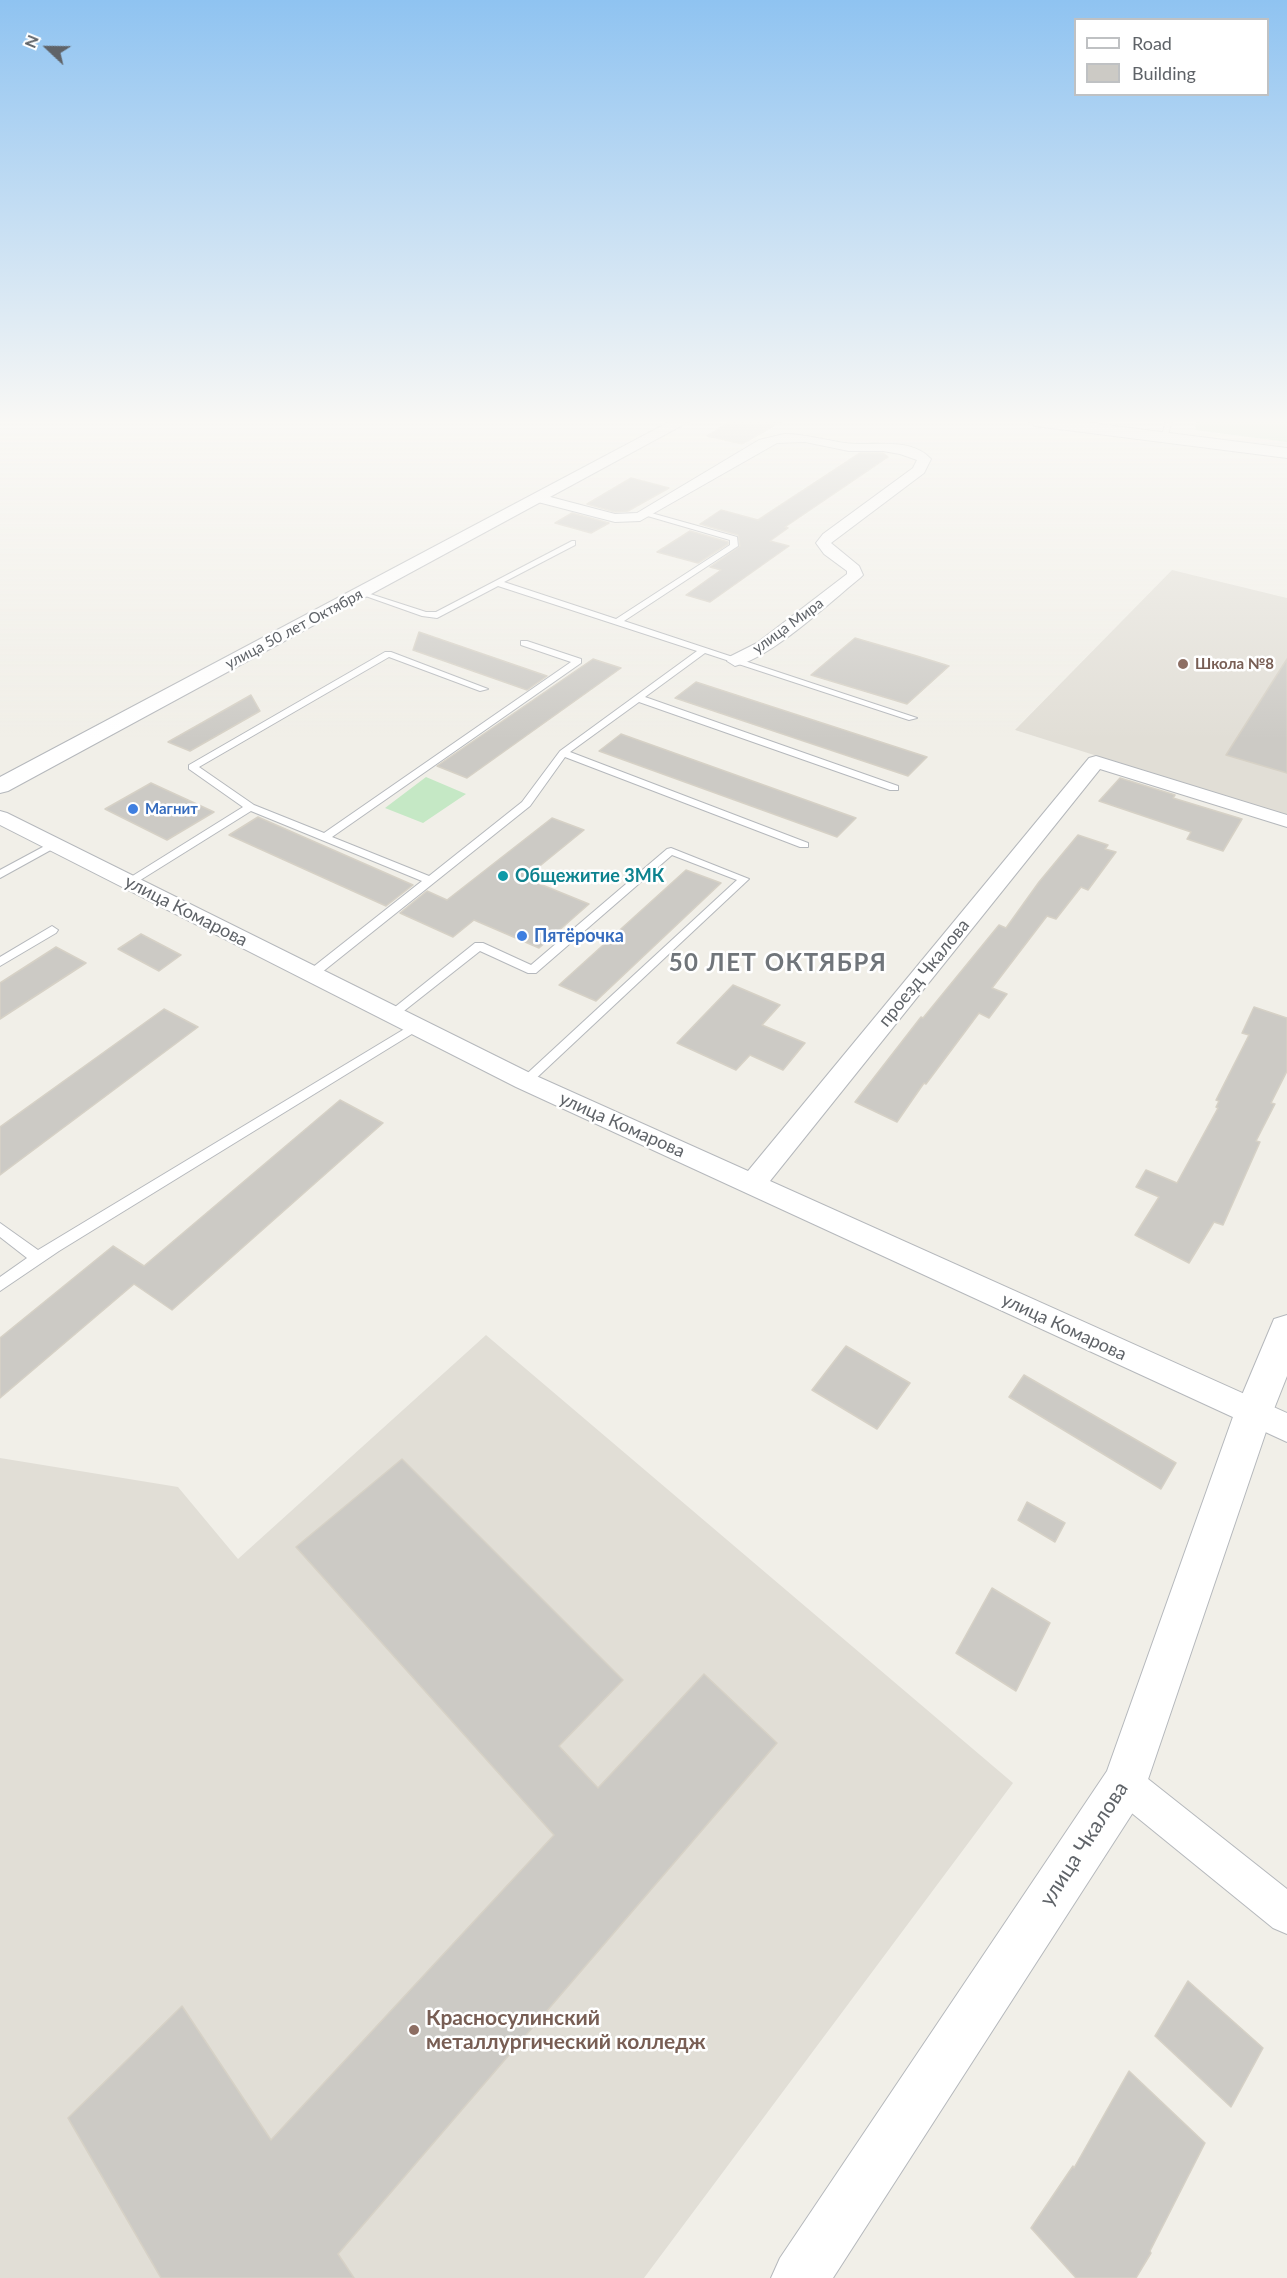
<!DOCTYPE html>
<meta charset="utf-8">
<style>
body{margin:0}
#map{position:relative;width:1287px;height:2278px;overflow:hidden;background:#f1efe8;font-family:Lato,sans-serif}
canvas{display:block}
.legend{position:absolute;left:1074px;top:18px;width:195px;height:78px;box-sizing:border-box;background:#fff;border:2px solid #bfc1c3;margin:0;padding:8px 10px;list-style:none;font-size:18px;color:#5f6368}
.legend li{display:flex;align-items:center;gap:12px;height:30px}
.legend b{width:30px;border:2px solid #bfc1c3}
.north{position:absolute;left:18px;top:18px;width:60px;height:60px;-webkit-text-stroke:4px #fff;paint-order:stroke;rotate:292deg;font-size:16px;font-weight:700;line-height:24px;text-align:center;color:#5f6368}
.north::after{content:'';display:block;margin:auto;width:21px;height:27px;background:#5f6368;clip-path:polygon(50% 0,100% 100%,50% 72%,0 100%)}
</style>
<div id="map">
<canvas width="1287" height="2278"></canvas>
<ul class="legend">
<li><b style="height:8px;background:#fff"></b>Road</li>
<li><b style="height:16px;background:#cccac5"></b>Building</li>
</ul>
<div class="north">N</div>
</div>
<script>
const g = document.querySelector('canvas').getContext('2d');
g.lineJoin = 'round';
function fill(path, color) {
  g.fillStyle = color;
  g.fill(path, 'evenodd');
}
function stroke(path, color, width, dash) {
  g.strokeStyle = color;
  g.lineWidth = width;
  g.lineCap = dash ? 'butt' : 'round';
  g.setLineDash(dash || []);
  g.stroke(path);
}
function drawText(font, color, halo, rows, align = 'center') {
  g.font = font + ' Lato,sans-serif';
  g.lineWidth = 5;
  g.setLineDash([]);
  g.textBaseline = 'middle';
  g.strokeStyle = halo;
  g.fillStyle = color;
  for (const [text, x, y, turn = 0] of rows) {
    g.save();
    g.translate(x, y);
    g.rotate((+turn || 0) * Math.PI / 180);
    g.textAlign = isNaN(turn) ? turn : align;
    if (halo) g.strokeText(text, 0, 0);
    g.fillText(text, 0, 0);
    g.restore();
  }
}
fill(new Path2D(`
 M1172 570 1287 598V816L1015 730Z
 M486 1335 1013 1783 644 2278H0V1458L178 1487 238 1559Z`), '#e1ded6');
fill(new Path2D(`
 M1197 421H1287V442L1195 430Z
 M426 777 466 794 423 823 385 808Z`), '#c5e8c5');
const building = new Path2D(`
 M732 421H782L742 444 707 436Z
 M860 453H883L888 457 785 527 788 528 770 541 789 546 710 602 686 595 721 570 710 567 740 546 738 535 700 524 721 510 758 520Z
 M631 478 669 488 628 511 615 512 587 504Z
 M572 513 609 523 591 533 555 523Z
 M690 531 728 542V544L698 563 657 552Z
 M419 632 547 676 527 690 413 650Z
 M855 638 917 656 949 666 907 704 811 675Z
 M593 659 621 668 467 778 437 766Z
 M1287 659V773L1226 755Z
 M696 682 927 757 908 776 675 698Z
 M251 695 260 711 190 751 168 742Z
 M621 734 856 818 837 837 599 751Z
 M1120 778 1175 795 1173 798 1242 819 1223 851 1187 839 1191 832 1099 801Z
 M151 783 214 812 167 840 105 809Z
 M258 817 413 885 386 906 229 835Z
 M552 818 584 830 525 878 589 904 539 948 474 920 453 937 400 913 427 891 447 900Z
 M1078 835 1108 845 1105 849 1116 852 1088 890 1081 887 1056 919 1047 916 992 988 1007 994 989 1018 979 1013 926 1084 924 1083 897 1122 855 1102 921 1017 923 1018 999 925 1006 928 1039 882Z
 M686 870 721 883 596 1001 559 985Z
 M141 934 181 955 159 971 118 949Z
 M56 947 86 963 0 1019V983Z
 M733 985 780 1005 762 1025 805 1043 783 1070 750 1055 736 1070 677 1043Z
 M1254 1007 1287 1018V1071L1271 1103 1275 1104 1256 1141 1260 1142 1223 1225 1214 1222 1189 1263 1135 1235 1159 1197 1136 1187 1146 1170 1177 1183 1218 1108 1216 1107 1219 1101 1216 1100 1249 1035 1242 1033Z
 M164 1009 198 1027 0 1175V1127Z
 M340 1100 383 1123 172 1310 134 1284 0 1398V1338L113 1246 144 1266Z
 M846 1346 910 1383 877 1429 812 1390Z
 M1024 1375 1176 1463 1161 1489 1009 1397Z
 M402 1459 623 1680 559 1746 598 1788 704 1674 777 1743 338 2254 354 2278H161L68 2118 182 2006 271 2140 554 1835 296 1547Z
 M1027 1502 1065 1523 1055 1542 1018 1520Z
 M992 1588 1050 1623 1016 1691 956 1653Z
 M1188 1981 1263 2048 1231 2107 1155 2036Z
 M1129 2071 1205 2143 1150 2251 1151 2253 1136 2278H1076L1031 2228 1073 2166 1074 2168Z`);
fill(building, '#cccac5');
stroke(building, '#d6d1c6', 1.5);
const service = new Path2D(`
 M1166 421H1172L1167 438 1164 440 1161 438Z
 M644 511 737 537 738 546 624 621 917 718 909 720 705 653 645 697 898 786V790H890L639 702 570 752 808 843V847H800L565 757 530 806 316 977H308L306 974 308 971 422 881 251 811 134 884H126V880L243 807 189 769V765L385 652H391L488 689 480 691 389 657 199 767 254 805 324 833 571 662 521 645V641H527L581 659V663L332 837 429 876 522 802 560 751 697 651 498 586 437 618 422 616 357 593 361 591 426 612H436L572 541H575V545L504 582 616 619 730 545V540L644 515Z
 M54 841 59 844 58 846 0 878V870Z
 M671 848 749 879 530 1084H520L519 1081 737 880 672 855 536 973H528L480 951 395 1018H387L385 1015 475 943H483L531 965 667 849Z
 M52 926 58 930 56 933 0 966V957Z
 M416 1022 422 1026 420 1029 59 1251 0 1291V1277L27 1258 0 1237V1223L38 1250Z`);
const minor = new Path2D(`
 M784 434C805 434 824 440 845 443 871 447 910 436 931 459L924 473 831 543 859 566 863 575 860 578C829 603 772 657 735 666L727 661 729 657 757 643 847 574V571L824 554 816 543 823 534 913 468 917 460 900 454 883 451H849L805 442 777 443 640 521 615 522 534 501 532 498 539 494 615 514 637 513 759 440Z
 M1096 756 1287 815V827L1100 769 770 1181 1287 1413V1442L516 1087 0 825V811L7 813 534 1075 748 1171 1089 758Z
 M1125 1765 1138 1771 1287 1889V1934L1273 1928 1112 1797 1106 1784 1112 1771Z`);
const tertiary = new Path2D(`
 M671 421H690L8 791 0 793V777Z
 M1028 421H1075L1287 448V458L1035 426Z
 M1287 1315V1376L1272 1414 1141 1800 833 2278H771L780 2258 1107 1771 1234 1414 1274 1319Z`);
stroke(service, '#b5b8bc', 2);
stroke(minor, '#b5b8bc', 2);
stroke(tertiary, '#b5b8bc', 2);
fill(service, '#fff');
fill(minor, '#fff');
fill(tertiary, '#fff');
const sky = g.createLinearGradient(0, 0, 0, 740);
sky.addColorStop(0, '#8fc3f1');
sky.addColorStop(0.57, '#f9f8f5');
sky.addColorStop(1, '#f9f8f500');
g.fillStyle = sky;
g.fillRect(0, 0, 1287, 740);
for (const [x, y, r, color] of [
 [1183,664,6,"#8d6e63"],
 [133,809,6,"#3f7fe0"],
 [503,876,6,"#0f9aa8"],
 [522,936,6,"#3f7fe0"],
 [414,2030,6,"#8d6e63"]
]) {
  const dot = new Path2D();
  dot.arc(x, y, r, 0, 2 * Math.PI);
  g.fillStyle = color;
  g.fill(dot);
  stroke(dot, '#fff', 2);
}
drawText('15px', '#5f6368', '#fff', [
 ["улица Мира",788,626,-36],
 ["улица 50 лет Октября",294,629,-28]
]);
drawText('bold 15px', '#785e54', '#fff', [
 ["Школа №8",1195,664]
], 'left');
drawText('bold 15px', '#366cbe', '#fff', [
 ["Магнит",145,809]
], 'left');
drawText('bold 18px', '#0d838f', '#fff', [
 ["Общежитие 3МК",515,876]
], 'left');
drawText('18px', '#5f6368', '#fff', [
 ["улица Комарова",186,911,27],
 ["проезд Чкалова",924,973,-51],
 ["улица Комарова",622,1125,24],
 ["улица Комарова",1064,1327,25]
]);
drawText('bold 18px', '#366cbe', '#fff', [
 ["Пятёрочка",534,936]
], 'left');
drawText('21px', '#5f6368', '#fff', [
 ["улица Чкалова",1084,1844,-57]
]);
drawText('bold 21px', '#785e54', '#fff', [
 ["Красносулинский",426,2018],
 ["металлургический колледж",426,2042]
], 'left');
g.letterSpacing = '1.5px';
drawText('bold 24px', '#70757a', '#fff', [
 ["50 ЛЕТ ОКТЯБРЯ",778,963]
]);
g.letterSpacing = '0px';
</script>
